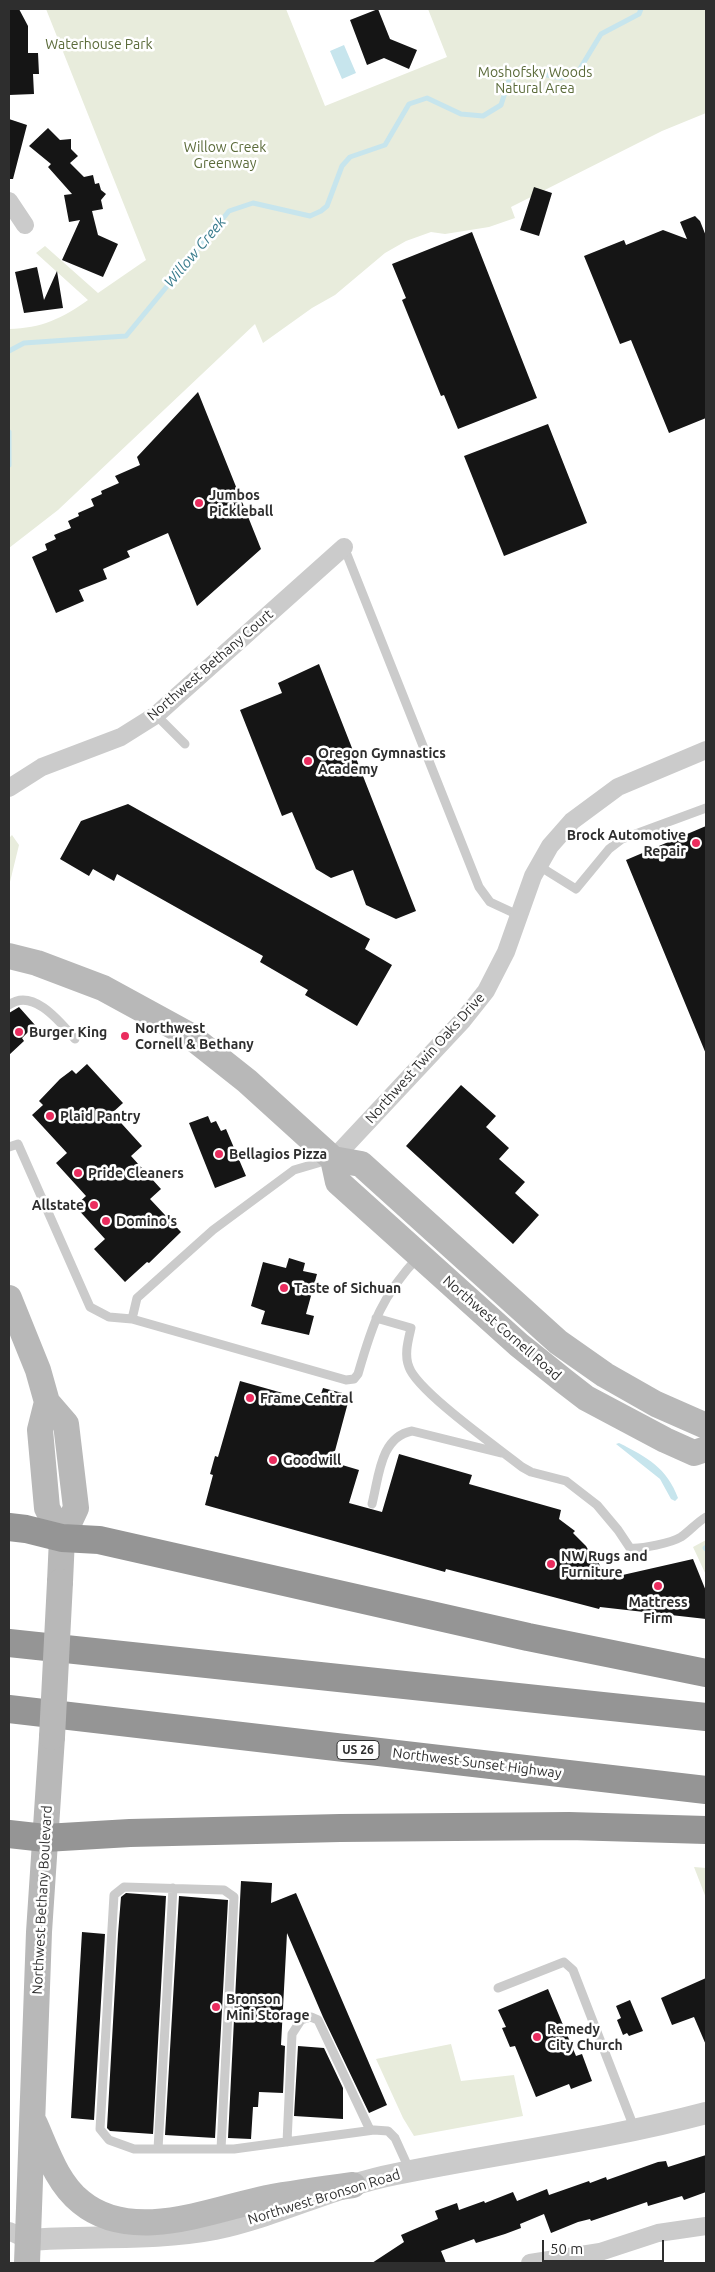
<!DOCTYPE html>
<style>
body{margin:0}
#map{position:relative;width:715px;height:2272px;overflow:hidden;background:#fff;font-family:Ubuntu,sans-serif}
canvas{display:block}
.frame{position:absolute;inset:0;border:10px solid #2e2e2e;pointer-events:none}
.scale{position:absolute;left:542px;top:2240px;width:122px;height:22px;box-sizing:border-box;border:2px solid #2e2e2e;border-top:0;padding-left:6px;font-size:15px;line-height:18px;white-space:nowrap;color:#2e2e2e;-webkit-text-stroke:4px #fff;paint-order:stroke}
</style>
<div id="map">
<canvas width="715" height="2272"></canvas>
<div class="frame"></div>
<div class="scale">50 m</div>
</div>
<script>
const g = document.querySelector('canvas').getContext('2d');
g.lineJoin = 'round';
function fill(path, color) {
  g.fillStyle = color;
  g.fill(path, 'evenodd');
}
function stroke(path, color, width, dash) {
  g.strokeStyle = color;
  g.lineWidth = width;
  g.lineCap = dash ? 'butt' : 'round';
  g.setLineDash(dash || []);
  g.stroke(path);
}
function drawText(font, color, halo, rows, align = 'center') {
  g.font = font + ' Ubuntu,sans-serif';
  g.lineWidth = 5;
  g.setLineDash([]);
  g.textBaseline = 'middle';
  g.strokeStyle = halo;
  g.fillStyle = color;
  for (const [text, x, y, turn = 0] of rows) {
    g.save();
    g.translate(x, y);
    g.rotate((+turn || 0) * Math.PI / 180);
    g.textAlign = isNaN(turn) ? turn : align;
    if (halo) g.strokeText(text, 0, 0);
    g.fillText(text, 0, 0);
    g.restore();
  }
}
fill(new Path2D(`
 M46 9H286L325 106 447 57 428 9H706V113L662 131 511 207 515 218 489 227 445 234 431 232 406 241 385 253 335 295 312 308 263 343 255 324 58 510 9 548V329C42 328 61 319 88 300L36 253 45 246 98 293 146 260Z
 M12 835 19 845 9 886V838Z
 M706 1540V1575L693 1547Z
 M694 1867 706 1868V1898Z
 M451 2044 461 2081 514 2075 523 2116 414 2136 403 2118 376 2059Z`), '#e8ecdc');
fill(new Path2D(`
 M344 45 356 73 342 79 330 51Z
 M619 1443C647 1457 667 1468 678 1498L675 1501 671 1499 660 1479 616 1444Z`), '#c7e5ed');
stroke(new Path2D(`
 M9 351 24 343 126 336 229 211 253 203 310 216 321 211 327 206 342 166 350 157 385 145 409 104 427 98 461 114 483 116 501 105 510 77 534 72 561 78 578 72 601 34 639 14 641 9
 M9 432V465
 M705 1548 706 1549`), '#c7e5ed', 5);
fill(new Path2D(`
 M9 9H19L28 26V53H38L39 74H33L34 94 9 95Z
 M378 9 390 39 417 50 409 69 384 58 367 65 350 20Z
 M9 119 27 125 13 179H9Z
 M48 128 60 140 71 139V149L78 156 70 163 84 177 93 175 95 184 99 183 101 190 106 194 101 200 103 209 92 211 98 235 118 244 103 277 62 260 80 220 69 222 64 195 72 194 48 167 51 164 29 146Z
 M534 187 552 193 539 236 520 230Z
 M695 216 700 221 706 236V418L669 433 631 340 620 344 584 256 624 240 626 245 663 230 687 239 680 222Z
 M472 232 537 398 458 429 444 395 441 396 402 300 406 298 392 264Z
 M37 267 44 300 57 271 63 308 24 313 15 272Z
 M198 392 261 549 197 606 168 533 127 551 130 557 103 569 107 579 79 590 84 601 56 613 32 557 47 550 45 544 56 539 54 535 71 528 68 521 79 516 78 513 94 506 91 499 102 494 101 491 119 483 115 476 140 465 137 457Z
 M548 424 587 523 504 556 464 456Z
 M319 664 416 911 396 919 366 905 353 870 331 878 316 869 292 812 282 816 240 710 282 693 278 683Z
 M128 804 370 939 365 949 392 965 357 1026 305 995 308 990 260 962 263 956 117 874 114 881 93 869 89 876 60 859 81 821Z
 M706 826V1054L626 860Z
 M19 1007 35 1025 22 1038 24 1041 9 1055V1013Z
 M87 1064 123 1103 112 1113 142 1146 131 1156 161 1189 150 1199 181 1232 149 1263 147 1262 125 1282 94 1249 105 1239 75 1206 86 1196 56 1163 67 1153 32 1115 43 1105 39 1101 60 1079 72 1070 76 1074Z
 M461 1085 496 1116 486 1127 509 1148 499 1159 525 1182 515 1193 539 1215 513 1244 406 1146Z
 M208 1116 211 1123 216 1121 221 1131 226 1129 246 1176 215 1188 189 1123Z
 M289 1258 305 1263 303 1271 317 1274 306 1314 314 1316 309 1335 261 1324 265 1311 251 1306 263 1262 286 1268Z
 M240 1381 318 1403 323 1388 350 1395 332 1462 359 1470 349 1503 382 1512 399 1454 472 1475 469 1484 561 1510 559 1519 575 1531 573 1533 586 1546 595 1562 598 1561 605 1579 693 1559 706 1591V1619L600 1607 599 1609 446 1569 445 1572 205 1505 213 1475 210 1474 215 1456 218 1457Z
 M241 1881 272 1883 271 1903 296 1893 387 2105 369 2113 323 2017 287 1933 281 2045 285 2046 283 2093 259 2092 258 2107H253L251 2139 228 2138Z
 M126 1893 166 1896 153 2134 110 2131 107 2128 118 1934 121 1897Z
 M179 1896 228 1900 215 2138 165 2135Z
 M82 1932 105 1934 94 2120 71 2118Z
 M706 1978V2045L694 2017 672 2025 661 1998Z
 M548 1989 576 2056 582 2054 592 2081 571 2089 569 2084 536 2097 515 2046 510 2047 502 2028 506 2027 498 2010Z
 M630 2000 643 2031 629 2036 627 2033 623 2035 617 2020 621 2018 616 2006Z
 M298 2046 324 2048 343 2088V2119L294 2116Z
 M706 2155V2192L684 2200 682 2196 648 2206 647 2202 591 2221 590 2219 578 2222 551 2233 544 2214 520 2224 521 2228 505 2234 476 2243 474 2239 441 2251 446 2263H372L404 2242 401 2235 438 2219 435 2211 457 2203 459 2210 484 2201 485 2203 513 2192 517 2201 547 2189 549 2195 589 2181 590 2183 606 2177 607 2180 658 2162 666 2161 668 2167Z`), '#151515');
stroke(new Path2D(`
 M344 547 479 887 490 902 518 915
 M156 715 185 744
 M539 866 576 889 609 849 622 839 706 808
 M9 1005C33 987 61 1023 75 1039
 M9 1147 18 1144 90 1307 109 1317 132 1319
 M328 1160 294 1170 213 1230 137 1298 132 1319 346 1380 354 1379 358 1374C373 1322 381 1297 419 1256
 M376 1318 411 1328C408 1341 404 1355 409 1367 417 1391 498 1448 522 1467L531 1472 566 1481 597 1505 618 1530 630 1548C642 1549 671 1543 681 1537 690 1531 696 1523 706 1517
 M372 1504C379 1477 380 1437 412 1431L501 1453
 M498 1988 564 1962 573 1970 635 2130
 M287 2142 292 2034 301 2020 311 2017 318 2020 370 2130
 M158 2149 173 1888
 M221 2149 234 1897 224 1890 124 1887 114 1895 100 2129 109 2140 134 2149H234L374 2130 388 2131 395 2138 410 2171`), '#cbcbcb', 9);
stroke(new Path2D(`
 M9 201 25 225
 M9 788 42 767 121 737 156 715 344 547
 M333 1159 463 1020 486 991 506 952 533 876 550 846 572 821 618 787 706 750
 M9 2231 28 2240
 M530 2263 600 2252 658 2233 706 2226`), '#cbcbcb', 18);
stroke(new Path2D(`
 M28 2240C91 2235 153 2241 215 2229 277 2216 334 2186 396 2174 499 2153 604 2140 706 2113`), '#cbcbcb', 22);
stroke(new Path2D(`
 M9 956 37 963 103 988 189 1035 247 1081 333 1159 361 1164 558 1342 605 1375 656 1404 706 1426
 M333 1159 338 1182 519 1345 564 1381 586 1398 665 1440 694 1453 706 1449
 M9 1298 38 1370 47 1402 66 1424 76 1508 62 1538 60 1582
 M47 1402 40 1430 47 1508 62 1538
 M35 2124C47 2151 57 2183 81 2202 132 2244 210 2210 267 2198 295 2193 324 2189 353 2185
 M27 2263 39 1932 52 1737`), '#b8b8b8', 26);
stroke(new Path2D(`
 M9 1527 26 1529 62 1538 99 1540 528 1637 706 1673
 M9 1643 706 1717
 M9 1709 706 1790
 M9 1834 45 1838 130 1833 340 1828 569 1826 706 1830`), '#959595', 28);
stroke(new Path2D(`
 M52 1737 60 1582`), '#b8b8b8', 26);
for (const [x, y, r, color] of [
 [199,503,5,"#ea2c5e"],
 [308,761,5,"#ea2c5e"],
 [696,843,5,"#ea2c5e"],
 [19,1032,5,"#ea2c5e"],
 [125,1036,5,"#ea2c5e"],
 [50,1116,5,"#ea2c5e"],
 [219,1154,5,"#ea2c5e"],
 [78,1173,5,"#ea2c5e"],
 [94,1205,5,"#ea2c5e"],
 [106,1221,5,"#ea2c5e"],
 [284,1288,5,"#ea2c5e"],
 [250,1398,5,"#ea2c5e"],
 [273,1460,5,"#ea2c5e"],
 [551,1564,5,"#ea2c5e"],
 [658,1586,5,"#ea2c5e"],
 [216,2007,5,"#ea2c5e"],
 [537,2037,5,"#ea2c5e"]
]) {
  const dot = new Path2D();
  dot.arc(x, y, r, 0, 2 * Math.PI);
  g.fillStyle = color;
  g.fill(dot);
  stroke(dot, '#fff', 2);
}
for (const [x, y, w] of [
 [358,1750,42]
]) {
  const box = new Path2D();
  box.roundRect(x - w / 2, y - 9.5, w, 19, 4);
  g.fillStyle = '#fff';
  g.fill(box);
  stroke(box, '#2e2e2e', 1);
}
drawText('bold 12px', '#2e2e2e', null, [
 ["US 26",358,1750]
]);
drawText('14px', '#5b6b3a', '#fff', [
 ["Waterhouse Park",99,44],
 ["Moshofsky Woods",535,72],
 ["Natural Area",535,88],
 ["Willow Creek",225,147],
 ["Greenway",225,163]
]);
drawText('bold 14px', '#2e2e2e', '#fff', [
 ["Jumbos",209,495],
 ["Pickleball",209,511],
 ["Oregon Gymnastics",318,753],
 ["Academy",318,769],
 ["Brock Automotive",686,835,"right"],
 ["Repair",686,851,"right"],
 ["Northwest",135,1028],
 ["Cornell & Bethany",135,1044],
 ["Burger King",29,1032],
 ["Plaid Pantry",60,1116],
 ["Bellagios Pizza",229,1154],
 ["Pride Cleaners",88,1173],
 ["Allstate",84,1205,"right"],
 ["Domino's",116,1221],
 ["Taste of Sichuan",294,1288],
 ["Frame Central",260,1398],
 ["Goodwill",283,1460],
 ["NW Rugs and",561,1556],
 ["Furniture",561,1572],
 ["Mattress",658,1602,"center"],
 ["Firm",658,1618,"center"],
 ["Bronson",226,1999],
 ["Mini Storage",226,2015],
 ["Remedy",547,2029],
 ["City Church",547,2045]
], 'left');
drawText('14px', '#2e2e2e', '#fff', [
 ["Northwest Bethany Court",210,665,-41],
 ["Northwest Twin Oaks Drive",425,1058,-48],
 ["Northwest Cornell Road",502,1328,41],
 ["Northwest Sunset Highway",477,1763,7],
 ["Northwest Bethany Boulevard",42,1900,-87],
 ["Northwest Bronson Road",324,2197,-17]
]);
drawText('italic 15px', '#387b8c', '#fff', [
 ["Willow Creek",195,252,-50]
]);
</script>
